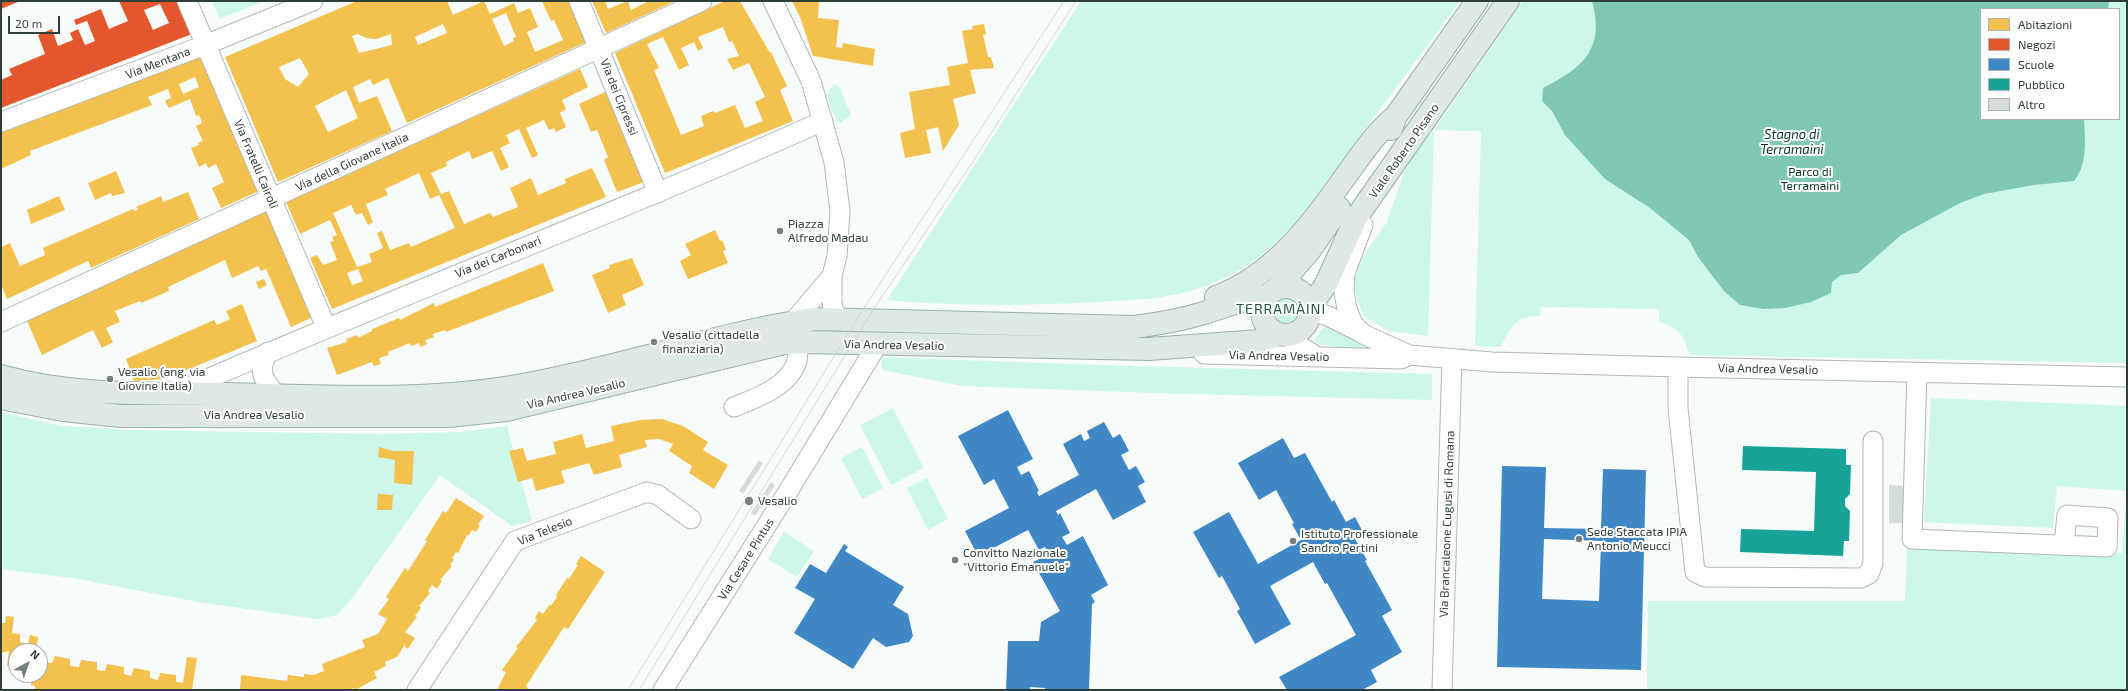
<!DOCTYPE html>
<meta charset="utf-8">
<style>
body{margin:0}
#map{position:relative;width:2128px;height:691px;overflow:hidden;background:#f7fbf9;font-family:"Exo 2",sans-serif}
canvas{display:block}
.frame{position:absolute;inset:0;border:2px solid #2e3f3a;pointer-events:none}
.legend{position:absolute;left:1980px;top:8px;width:140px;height:112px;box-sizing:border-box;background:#fff;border:1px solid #abb2b0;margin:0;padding:5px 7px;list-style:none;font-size:12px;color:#2e3f3a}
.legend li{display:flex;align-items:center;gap:8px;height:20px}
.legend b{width:20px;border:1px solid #abb2b0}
.north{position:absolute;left:8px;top:643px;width:40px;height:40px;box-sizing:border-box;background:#fff;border:1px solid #abb2b0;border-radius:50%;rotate:40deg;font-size:11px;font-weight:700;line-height:16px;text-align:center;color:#2e3f3a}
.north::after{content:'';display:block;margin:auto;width:14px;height:18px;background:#74817d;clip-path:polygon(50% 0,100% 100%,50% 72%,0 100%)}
.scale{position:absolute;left:8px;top:16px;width:52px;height:18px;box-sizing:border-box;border:2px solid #2e3f3a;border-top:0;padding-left:5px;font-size:12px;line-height:14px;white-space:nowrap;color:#2e3f3a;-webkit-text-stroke:3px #fff;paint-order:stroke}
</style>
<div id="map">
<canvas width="2128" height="691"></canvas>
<div class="frame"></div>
<ul class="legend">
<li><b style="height:11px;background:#f2c14e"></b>Abitazioni</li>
<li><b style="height:11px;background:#e4572e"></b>Negozi</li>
<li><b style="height:11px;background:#3f88c5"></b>Scuole</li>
<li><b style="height:11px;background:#17a398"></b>Pubblico</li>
<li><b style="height:11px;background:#d4ddda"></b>Altro</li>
</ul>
<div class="north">N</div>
<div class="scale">20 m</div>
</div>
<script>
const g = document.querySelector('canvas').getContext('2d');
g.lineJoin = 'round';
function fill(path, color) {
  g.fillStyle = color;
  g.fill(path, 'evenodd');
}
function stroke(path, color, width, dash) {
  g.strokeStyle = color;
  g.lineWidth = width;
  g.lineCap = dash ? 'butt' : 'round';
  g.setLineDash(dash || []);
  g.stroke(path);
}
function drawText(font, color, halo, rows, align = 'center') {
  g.font = font + ' "Exo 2",sans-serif';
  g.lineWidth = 4;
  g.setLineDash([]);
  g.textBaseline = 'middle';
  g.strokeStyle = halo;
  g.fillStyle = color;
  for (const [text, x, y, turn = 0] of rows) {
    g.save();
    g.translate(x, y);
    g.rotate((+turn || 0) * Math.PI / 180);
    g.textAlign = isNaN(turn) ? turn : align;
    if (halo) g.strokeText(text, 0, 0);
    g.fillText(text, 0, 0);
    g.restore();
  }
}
fill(new Path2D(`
 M212 1H264L220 19Z
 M1081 1H1460L1302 215C1273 248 1244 274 1200 288 1167 299 1131 300 1096 302 1026 306 956 306 887 300Z
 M1523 1H2127V363L1690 355C1683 336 1680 327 1659 322V309L1541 307 1540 316C1517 315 1510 327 1501 347L1475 346 1481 131 1434 130 1428 336 1389 331 1363 316 1353 286 1360 261 1387 222 1408 161 1434 130ZM1981 9H2119V119H1981Z
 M834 84 840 88 851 115 839 124C833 110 821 96 834 84Z
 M1262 311a24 24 0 1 1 48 0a24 24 0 1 1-48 0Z
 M1326 324 1387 356 1319 344 1314 340Z
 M881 357 1097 365 1432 374V400L1153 393 963 386 882 370Z
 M1931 398 2127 406V491L2057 486 2053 528 1924 522Z
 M893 408 924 468 891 485 860 425Z
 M1 412 62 426 129 430 384 434 460 432 507 426 532 521 512 526 440 475 352 598 337 615 319 619 204 603 73 578 1 569Z
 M862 447 883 488 862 499 841 458Z
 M927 478 948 519 928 530 907 488Z
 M2127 492V690H1647L1648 601H1905L1907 549 2122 553Z
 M784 532 814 551 797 577 768 559Z`), '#cdf7eb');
fill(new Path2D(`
 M1592 1H2109L2108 9H1981V119H2084C2085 139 2088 164 2074 181L2034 185 1984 194 1960 203 1901 235 1858 273 1841 275 1832 282 1831 293 1811 302 1785 308 1763 309 1740 305 1724 291 1698 257 1689 240 1650 208 1605 179 1565 135 1552 111 1542 101 1543 88C1584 67 1605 49 1592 1Z`), '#7fc8b5');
fill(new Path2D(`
 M357 1H447L453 15 484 1 490 14 514 3 518 13 530 8 538 27 527 32 535 52 563 40 554 20 551 21 542 1H569L586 42 407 123 388 78 373 85 370 79 353 87 359 103 377 96 392 131 278 182 225 57ZM506 13 516 37 513 38 514 41 504 46 492 19ZM443 24 447 33 418 45 415 37ZM358 34 366 38 376 39 391 34 392 45 359 53 352 36ZM300 58 309 74 298 87 285 79 279 67ZM346 90 358 118 328 132 315 106Z
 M592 1H605L608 9 628 1 631 10 649 1H675L606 33Z
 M725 1H740L770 53 771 52 787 86 780 90 793 121 665 173 615 53ZM723 27 729 42 732 41 739 56 727 59 733 70 749 63 765 97 755 102 763 121 745 128 735 105 715 113 713 111 701 116 704 126 681 135 654 70 659 68 647 44 663 37 679 70 689 65 681 48 694 42 698 51 703 48 698 37Z
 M792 1H819L818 18 839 20 836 47 842 48 843 43 875 49 873 66 813 56 800 17Z
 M984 24 986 34 983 35 988 57H991L994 68 970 70 976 93 953 99 959 125 943 151 938 127 926 130 931 153 905 158 900 133 915 129 909 92 950 85 947 67 968 63 962 31 973 29 972 26Z
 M200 53 259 191 221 208 212 188 224 182 216 164 208 168 206 163 199 167 191 148 199 145 198 143 203 141 196 126 202 123 199 115 196 116 190 99 169 108 165 101 171 98 168 89 148 97 152 105 30 151 31 155 1 169V132ZM195 77 199 87 183 94 179 84Z
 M580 69 588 87 562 100 566 109 560 113 566 127 556 132 554 128 549 130 544 120 526 128 538 155 532 158 519 129 506 135 510 143 500 148 509 167 501 171 492 151 472 159 469 151 446 162 447 166 431 173 441 194 449 191 464 224 490 213 493 217 518 207 510 188 531 178 538 195 566 183 565 179 592 168 606 197 332 309 310 258 317 255 323 265 337 260 330 242 334 241 332 237 337 235 330 220 300 234 286 202ZM419 173 430 199 439 195 455 228 411 247 409 243 390 250 382 231 377 233 383 248 369 254 372 262 357 267 333 213 351 205 356 215 362 213 368 225 373 222 366 204 388 195 385 189ZM358 269 363 281 352 285 347 273Z
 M607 91 644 182 617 192 604 160 608 157 597 130 591 132 579 104Z
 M116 171 125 193 112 196 111 193 95 200 88 183Z
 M188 192 199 219 91 268 88 261 7 299 1 284V247L10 243 20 266 45 255 43 248 133 209 135 211 138 209 136 207 161 196 163 202Z
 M59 196 65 210 31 224 27 210Z
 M268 210 313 317 291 327 266 269 261 271 258 266 232 278 225 260 168 287 169 291 141 303 140 301 115 311 120 322 106 328 113 342 102 348 93 330 42 355 27 321Z
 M715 230 720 241 722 240 726 250 723 251 728 263 688 279 680 261 691 255 685 244Z
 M632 258 644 285 622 295 626 305 608 313 592 275 610 268 609 265Z
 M543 263 554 291 446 332 445 330 433 334 434 337 425 340 427 344 420 347 419 343 411 346 410 343 388 352 389 355 379 358 381 364 374 366 372 362 337 375 327 348 347 342 346 339 357 335 358 338 372 331V329L399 318 400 320 434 303 435 307Z
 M264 279 267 285 259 289 256 282Z
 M242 304 257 341 165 379 134 381 126 359 214 320 217 325 230 319 226 311Z
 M662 419 683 426 708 442 703 450 728 465 714 489 689 473 692 466 669 451 673 444 659 439 645 440 647 447 619 455 622 467 594 475 589 463 561 471 565 483 536 491 532 478 518 482 509 451 523 448 527 461 556 454 553 442 582 434 586 448 614 441 611 426 640 420Z
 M379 447 393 451H414L412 485 394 483 395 460 378 457Z
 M378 494 393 495 392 510H377Z
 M456 498 484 516 478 524 480 525 476 532 472 530 468 536 467 535 458 553 456 552 452 558 454 559 450 565 452 566 440 580 442 581 437 589 432 585 428 591 430 593 419 606 421 608 415 616 417 617 405 632 415 638 408 649 404 646 397 657 385 662 386 666 374 672 377 678 355 690 354 688 348 690H240L241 675 287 681 288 675 304 677V674L314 675 324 671 322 664 365 647 362 640 378 634 387 619 378 614 389 599 386 597 405 568 408 571 427 541 425 540 443 511 446 513Z
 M581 556 605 572 568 629 564 627 526 686 530 690H497L506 672 502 670 518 648 516 647 537 620 535 618 539 611 543 614 550 604 551 606 557 597 556 595 567 578 569 579 578 565 576 564Z
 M6 616 14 617 12 633 20 634V642L28 644 30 635 38 637 36 651H16V671L11 670V666H7L9 651 1 653V623H5Z
 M40 653 44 654V662L52 663 55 656 70 659V666L79 667 81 660 97 662V670L105 671 107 664 124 667V674L131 676 134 668 150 671V678L158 680 160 673 176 675V682L183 683 187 657 197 658 192 690H35V686L31 685 33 675H40Z`), '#f2c14e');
fill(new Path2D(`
 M1 1H20L1 9Z
 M119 1H178L192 34 1 108V80L12 75 9 69 45 54 38 35 52 29 58 46 73 40 70 33 78 29 85 45 95 41 87 21 76 25 74 20 101 9 109 29 128 21ZM160 4 169 23 153 30 144 10Z`), '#e4572e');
fill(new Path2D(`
 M1008 410 1033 459 1017 467 1021 475 1029 471 1039 491 1037 492 1039 496 1079 475 1063 444 1081 434 1084 441 1090 438 1087 431 1104 422 1113 438 1120 434 1129 451 1121 455 1129 470 1136 466 1145 482 1138 486 1146 502 1113 520 1096 489 1056 511 1058 515 1060 513 1070 533 1062 537 1067 545 1083 536 1108 585 1091 595 1095 602 1092 604 1089 690H1045V688L1030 687V690H1006L1008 641H1039L1041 622 1060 611 1033 562 1049 554 1045 547 1039 550 1028 530 978 556 965 531 1009 508 994 479 984 485 958 436Z
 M1283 438 1294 458 1305 453 1332 502 1334 500 1346 522 1355 517 1364 534 1355 539 1367 560 1365 561 1392 610 1382 616 1402 652 1371 670 1377 682 1362 690H1287L1279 677 1356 635 1327 583 1325 584 1313 562 1270 586 1291 624 1255 644 1237 611 1240 609 1222 576 1219 578 1193 532 1229 512 1258 564 1301 540 1292 524 1294 523 1276 490 1259 500 1238 463Z
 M1502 466 1546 467 1544 528 1601 529 1603 469 1646 470 1641 670 1497 667ZM1544 539 1601 541 1599 601 1542 599Z
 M844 544 848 547 845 551 904 587 893 605 908 614 913 636 909 642 886 647 873 638 853 669 794 633 815 599 795 588 810 564 826 573Z`), '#3f88c5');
fill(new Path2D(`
 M1743 446 1846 449V465H1851L1850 494 1845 499V506L1850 511 1849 541H1844L1843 556 1740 552 1741 529 1814 531 1816 472 1742 470Z`), '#17a398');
fill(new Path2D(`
 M759 460 763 463 743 494 739 491Z
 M771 482 775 485 755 516 751 513Z
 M1889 485 1908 486V523H1889Z`), '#d4ddda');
const minor = new Path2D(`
 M187 1 326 327
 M579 1 658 193
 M773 1 811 81 834 162 840 211 837 256 832 276V300L833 310 839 319
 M1 122 205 45 313 1
 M1363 225 1345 273 1344 292 1347 309 1353 324 1363 334 1409 355 1492 362 1678 367 2127 377
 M1310 312 1326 315 1360 332
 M1 322 702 1
 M793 322 832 276
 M1287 335 1300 346 1316 356
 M268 352C257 373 263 378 276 395
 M1204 354 1401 359 1409 355
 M1678 367V408L1695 572 1705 577 1861 578 1869 574 1873 563V441
 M1917 373 1912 539 2107 547 2108 518 2067 515 2064 545
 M175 393C389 299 609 217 823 121
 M734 407C756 398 789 387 797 361 798 356 798 348 798 342
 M417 690 515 541 647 492 658 495 691 519
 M663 690 789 490 877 345
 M1442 690 1452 358`);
const major = new Path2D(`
 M1391 129 1396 116 1477 1
 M1262 311a24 24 0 1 1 48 0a24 24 0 1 1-48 0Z
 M1278 287 1310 250 1339 208
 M1216 297C1271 277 1310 227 1342 181 1360 157 1373 135 1396 116
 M1310 306 1325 286 1356 218 1508 1
 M1 376C75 397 151 393 227 394 327 396 429 403 528 384 625 366 718 333 815 319L1134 327C1158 324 1181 320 1204 313 1225 307 1244 298 1266 296
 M1 398 63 410 121 416H448L506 410 784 343 803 342 1149 349 1260 341 1279 334`);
stroke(minor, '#b0b9b6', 21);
stroke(major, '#9bb1ac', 24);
stroke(minor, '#fefefe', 19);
stroke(major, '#dee8e5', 22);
stroke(new Path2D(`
 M628 690 862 311 1064 1
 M639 690 875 307 974 160 1076 1`), '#d3d6d4', 1);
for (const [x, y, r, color] of [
 [780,231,4,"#74817d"],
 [654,342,4,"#74817d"],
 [110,379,4,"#74817d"],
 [749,501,5,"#74817d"],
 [1579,539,4,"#74817d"],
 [1293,541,4,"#74817d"],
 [955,560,4,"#74817d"]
]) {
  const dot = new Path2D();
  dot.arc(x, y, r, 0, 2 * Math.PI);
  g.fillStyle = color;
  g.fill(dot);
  stroke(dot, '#fff', 1.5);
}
drawText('12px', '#2e3f3a', '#fff', [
 ["Via Mentana",158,63,-21],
 ["Via dei Cipressi",619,97,68],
 ["Viale Roberto Pisano",1404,151,-55],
 ["Via della Giovane Italia",352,162,-25],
 ["Via Fratelli Cairoli",256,164,67],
 ["Via dei Carbonari",498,257,-22],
 ["Via Andrea Vesalio",894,345,1],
 ["Via Andrea Vesalio",1279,356,1],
 ["Via Andrea Vesalio",1768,369,1],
 ["Via Andrea Vesalio",576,394,-13],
 ["Via Andrea Vesalio",254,415],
 ["Via Brancaleone Cugusi di Romana",1447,524,-88],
 ["Via Telesio",545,531,-22],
 ["Via Cesare Pintus",746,559,-58]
]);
drawText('12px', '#003127', '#fff', [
 ["Parco di",1810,172],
 ["Terramaini",1810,186]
]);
drawText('12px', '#2e3f3a', '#fff', [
 ["Piazza",788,224],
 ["Alfredo Madau",788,238],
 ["Vesalio (cittadella",662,335],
 ["finanziaria)",662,349],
 ["Vesalio (ang. via",118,372],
 ["Giovine Italia)",118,386],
 ["Vesalio",758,501],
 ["Sede Staccata IPIA",1587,532],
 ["Antonio Meucci",1587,546],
 ["Istituto Professionale",1301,534],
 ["Sandro Pertini",1301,548],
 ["Convitto Nazionale",963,553],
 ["\"Vittorio Emanuele\"",963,567]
], 'left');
drawText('italic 13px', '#07372c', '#fff', [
 ["Stagno di",1792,135],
 ["Terramaini",1792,150]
]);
g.letterSpacing = '1px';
drawText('14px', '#225649', '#fff', [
 ["TERRAMÀINI",1281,309]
]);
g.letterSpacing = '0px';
</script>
